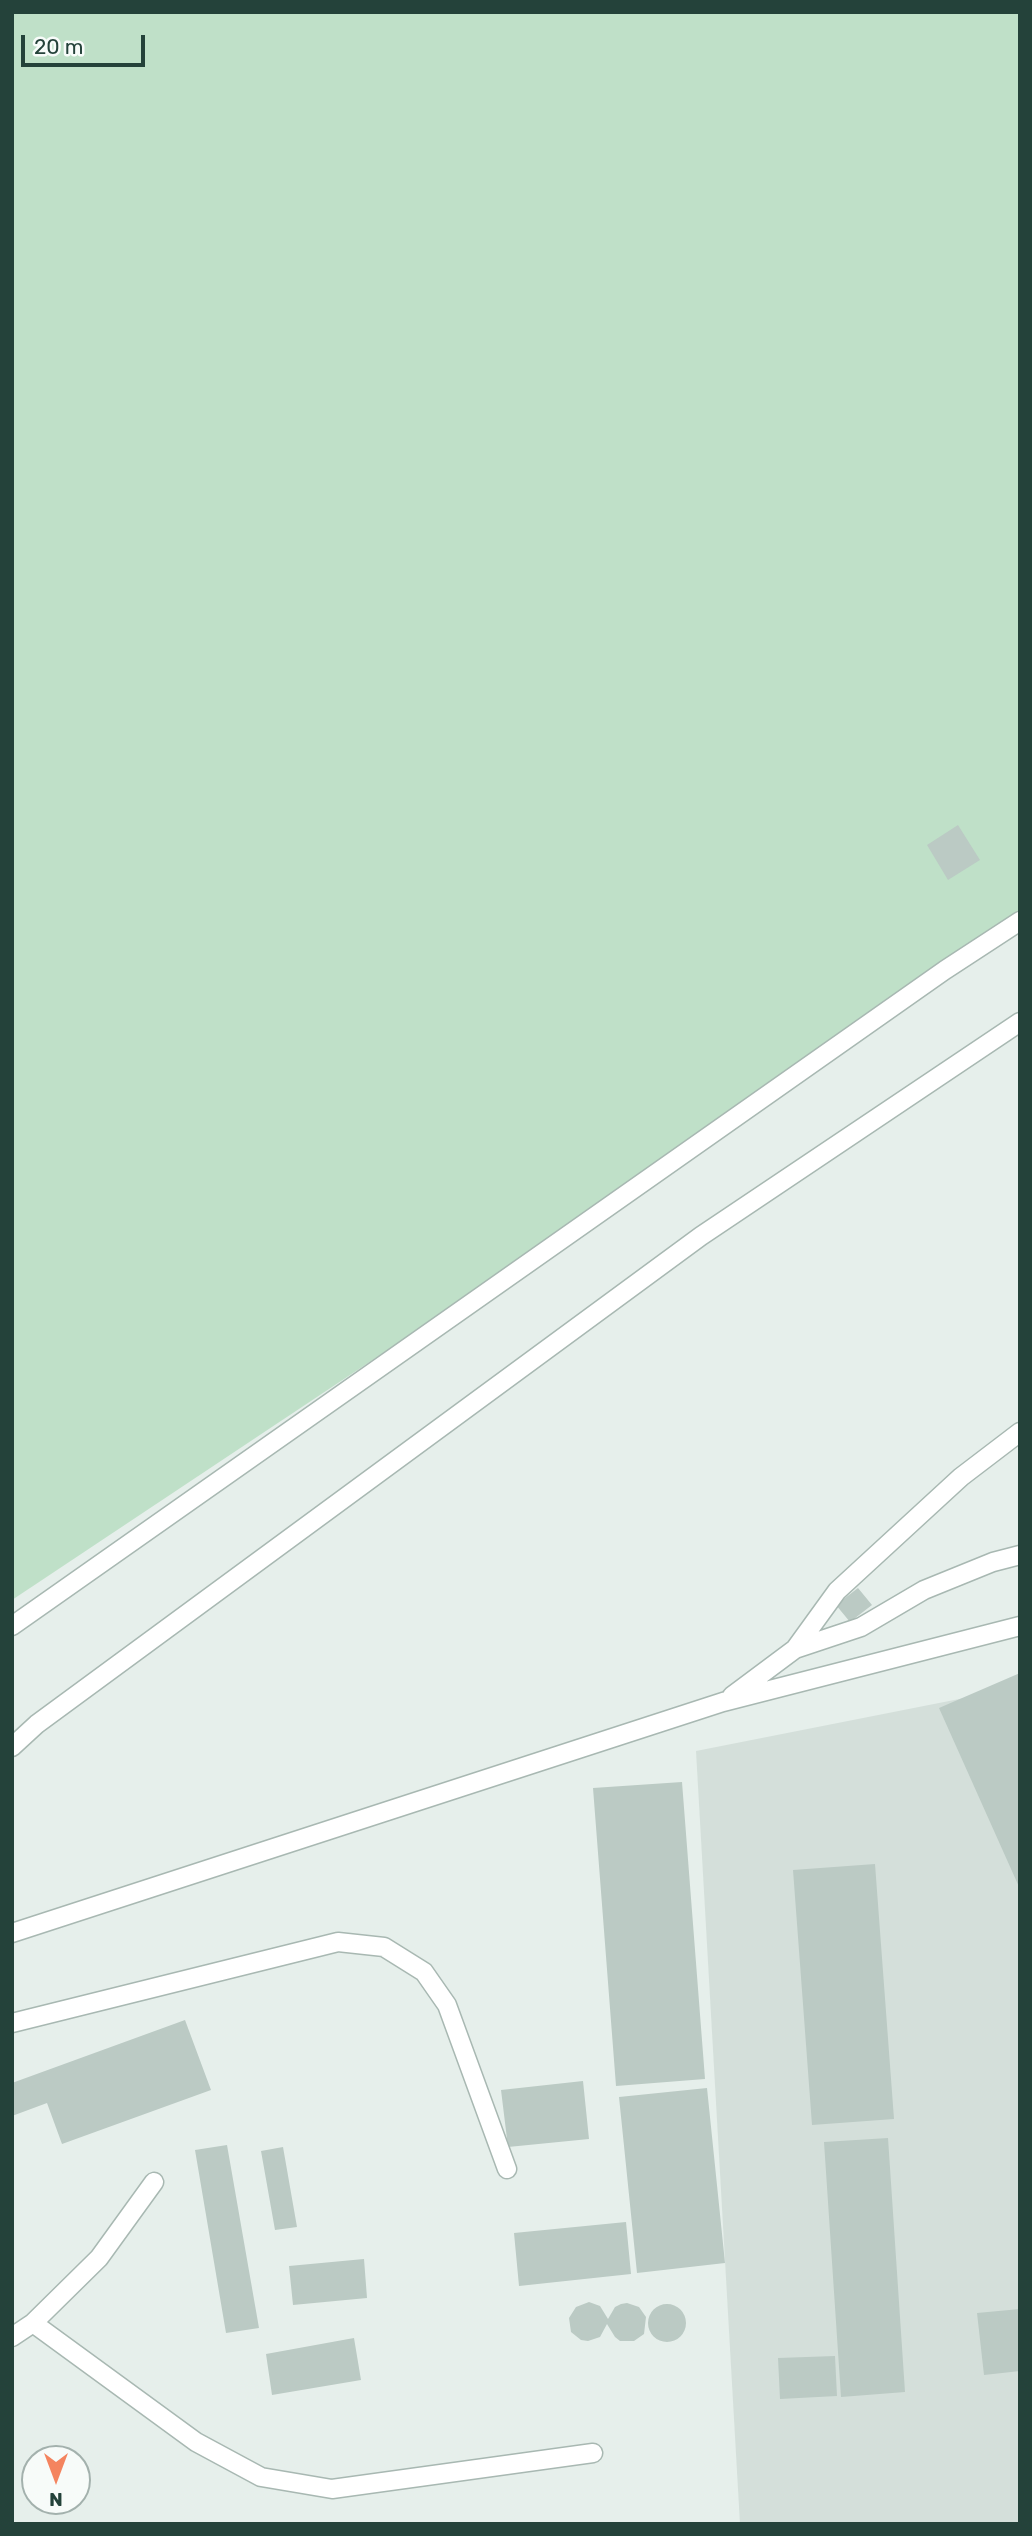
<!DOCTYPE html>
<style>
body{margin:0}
#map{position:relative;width:1032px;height:2536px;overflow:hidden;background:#e6efeb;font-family:Rubik,sans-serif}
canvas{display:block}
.frame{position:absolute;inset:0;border:14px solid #24423a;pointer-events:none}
.north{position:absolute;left:21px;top:2445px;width:70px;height:70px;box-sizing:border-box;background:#f7fbf9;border:2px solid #a3b1ad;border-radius:50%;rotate:180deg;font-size:19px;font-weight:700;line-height:28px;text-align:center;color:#24423a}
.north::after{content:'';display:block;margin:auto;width:24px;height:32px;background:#f4845f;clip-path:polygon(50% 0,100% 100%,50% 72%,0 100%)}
.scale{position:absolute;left:21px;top:35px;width:124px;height:32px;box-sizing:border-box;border:4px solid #24423a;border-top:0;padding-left:9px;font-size:21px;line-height:24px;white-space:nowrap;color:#24423a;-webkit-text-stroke:5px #f7fbf9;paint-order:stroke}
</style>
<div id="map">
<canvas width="1032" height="2536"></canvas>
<div class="frame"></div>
<div class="north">N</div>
<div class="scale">20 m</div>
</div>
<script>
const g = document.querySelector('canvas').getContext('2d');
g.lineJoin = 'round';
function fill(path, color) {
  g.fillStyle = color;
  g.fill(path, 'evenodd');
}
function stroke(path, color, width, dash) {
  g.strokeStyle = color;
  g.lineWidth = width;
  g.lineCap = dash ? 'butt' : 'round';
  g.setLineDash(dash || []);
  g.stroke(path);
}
fill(new Path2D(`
 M1020 1687V2524H740L696 1751Z`), '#d4dfda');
fill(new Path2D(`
 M12 12H1020V929L12 1600Z`), '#bfe0c8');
fill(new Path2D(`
 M958 825 980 860 948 880 927 845Z
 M858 1588 872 1605 850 1622 836 1605Z
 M1020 1673V1889L939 1708Z
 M682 1782 705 2079 616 2086 593 1788Z
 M875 1864 894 2119 812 2125 793 1870Z
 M185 2020 211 2090 62 2144 47 2103 12 2116V2083Z
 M583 2081 589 2139 508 2147 501 2090Z
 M707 2088 725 2263 637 2273 619 2097Z
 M888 2138 905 2392 841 2397 824 2142Z
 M227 2145 259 2328 226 2333 195 2150Z
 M283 2147 297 2227 275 2230 261 2151Z
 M626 2222 631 2274 519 2286 514 2233Z
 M364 2259 367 2298 293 2305 289 2266Z
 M589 2302 600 2306 608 2319 615 2307 621 2304 627 2303 639 2307 646 2317 644 2334 634 2341H620L615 2337 607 2324 600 2337 588 2341 581 2340 571 2332 569 2318 576 2307Z
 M648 2323a19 19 0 1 1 38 0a19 19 0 1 1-38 0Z
 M1020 2309V2371L984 2375 977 2313Z
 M354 2338 361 2380 272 2395 266 2354Z
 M835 2356 837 2396 780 2399 778 2358Z`), '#bbcac4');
const lane = new Path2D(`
 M12 1626 945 970 1020 921
 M795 1649 861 1627 924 1590 993 1562 1020 1555
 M732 1696 795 1649 837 1591 961 1477 1020 1432
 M12 1747 37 1724 701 1236 1020 1022
 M12 1933 723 1702 1020 1626
 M12 2023 338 1942 384 1947 424 1972 447 2005 507 2169
 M33 2323 196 2442 261 2477 332 2489 593 2453
 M12 2337 33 2323 99 2258 154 2182`);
stroke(lane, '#a8b8b2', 21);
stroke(lane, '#fff', 18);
</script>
